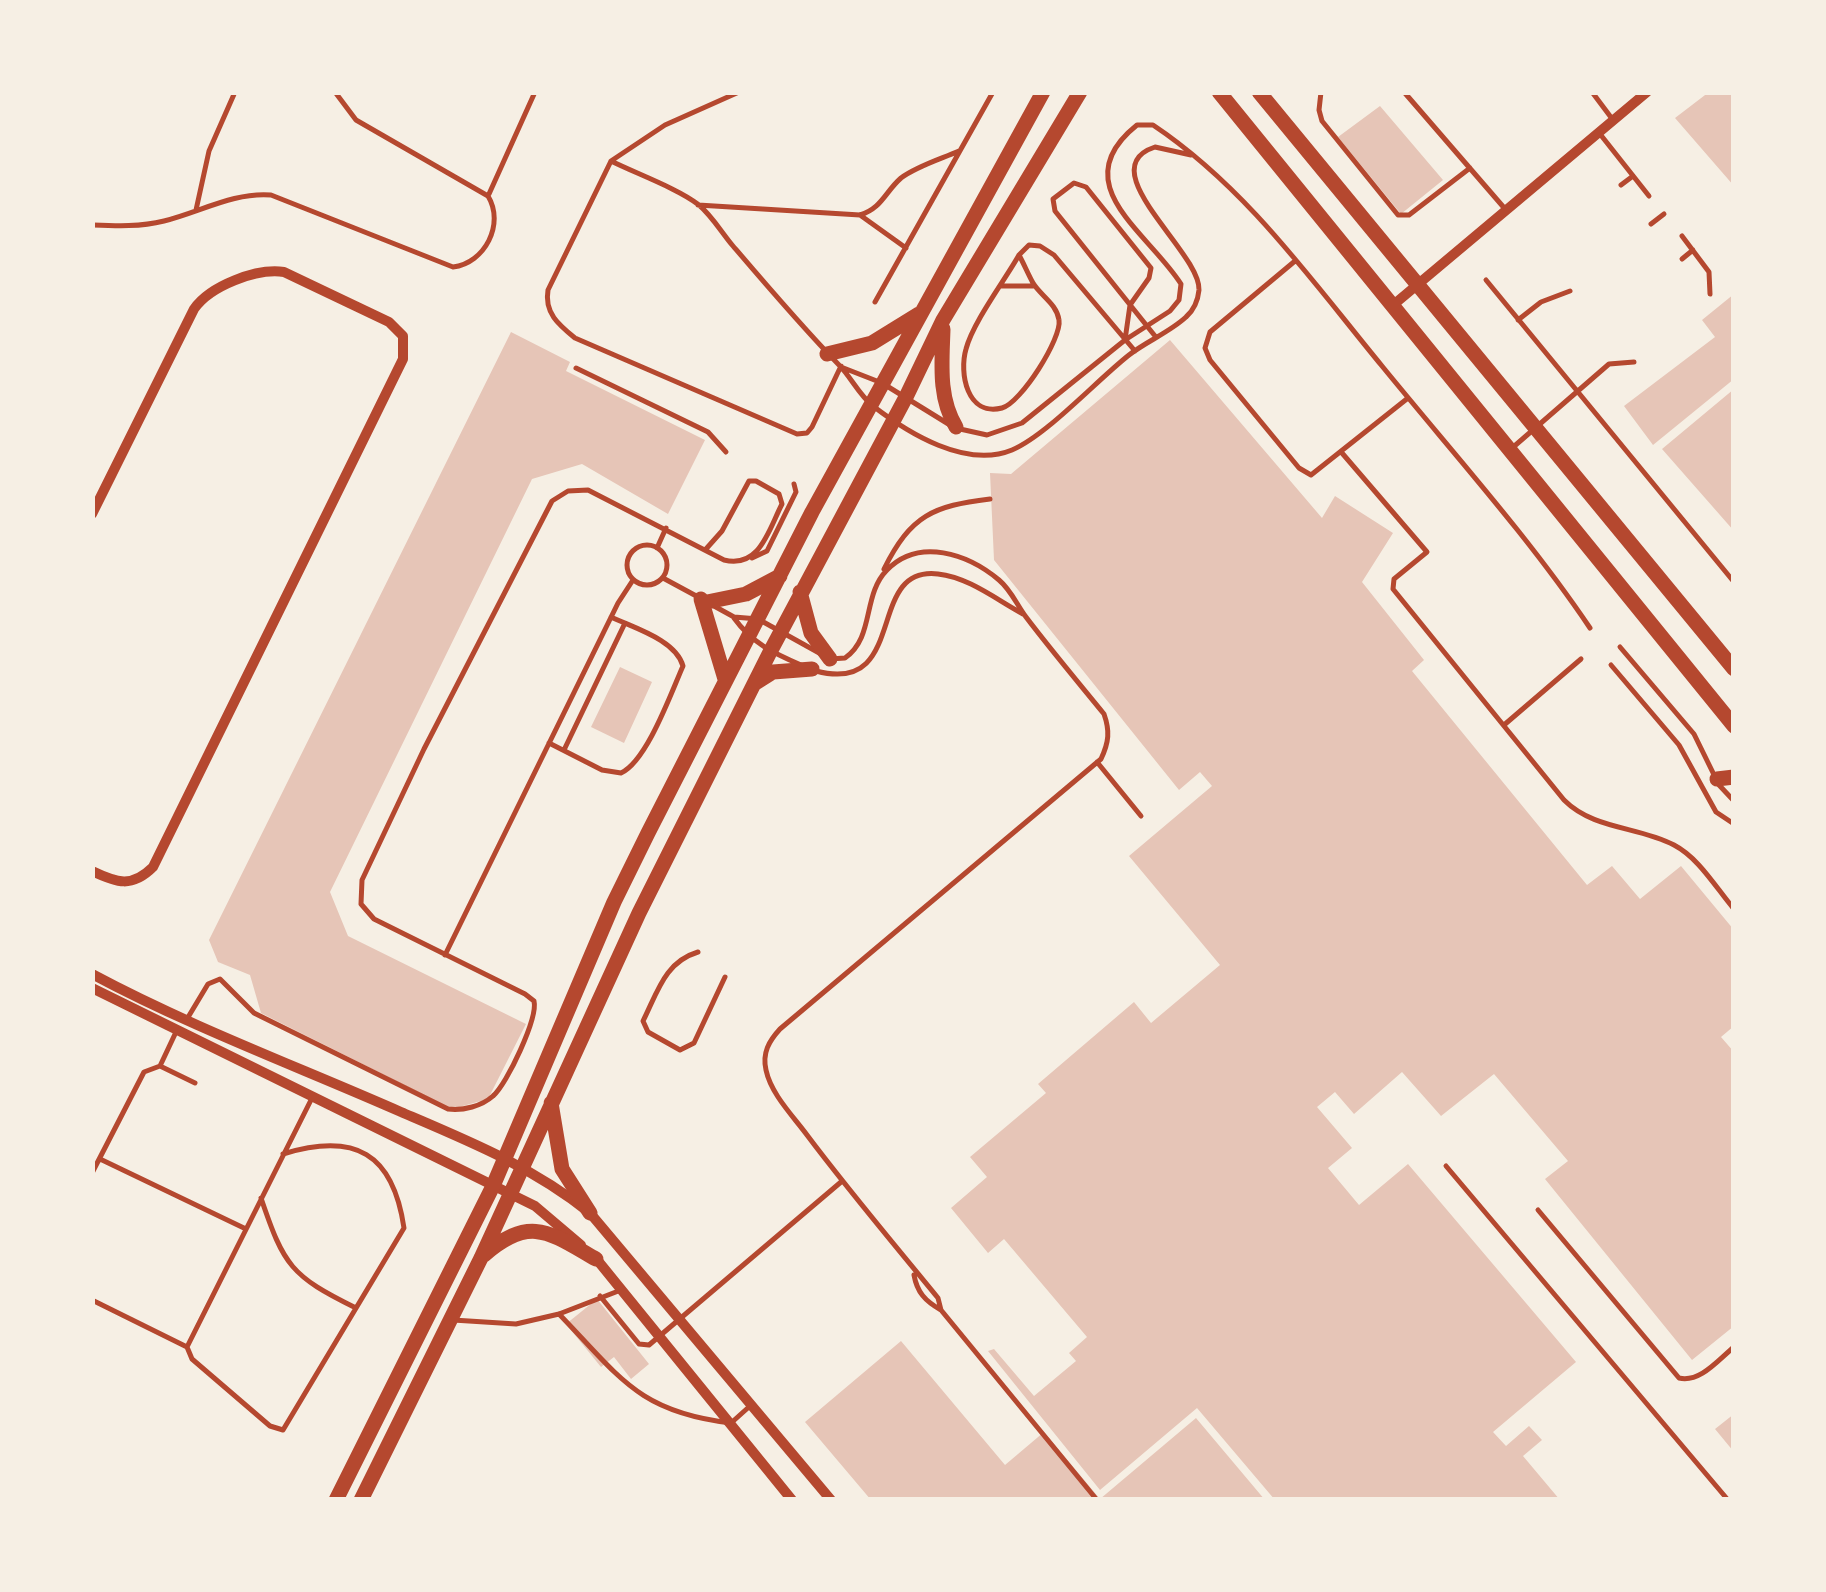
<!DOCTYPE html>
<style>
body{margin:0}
#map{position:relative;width:1826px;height:1592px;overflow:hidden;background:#f6efe4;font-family:Barlow,sans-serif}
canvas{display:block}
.frame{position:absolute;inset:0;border:95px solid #f6efe4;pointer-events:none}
</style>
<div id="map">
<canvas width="1826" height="1592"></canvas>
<div class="frame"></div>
</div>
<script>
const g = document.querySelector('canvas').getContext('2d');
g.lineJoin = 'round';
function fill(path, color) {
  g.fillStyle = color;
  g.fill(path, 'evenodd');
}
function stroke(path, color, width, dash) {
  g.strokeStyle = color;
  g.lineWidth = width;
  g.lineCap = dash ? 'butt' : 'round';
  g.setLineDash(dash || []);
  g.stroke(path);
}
fill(new Path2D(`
 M1709 92H1734V186L1675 118Z
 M1380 106 1443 180 1401 214 1338 137Z
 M1734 294V379L1653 445 1624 406 1715 337 1702 320Z
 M511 332 570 362 566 371 705 440 668 514 582 464 532 479 330 892 348 936 526 1024 488 1099 452 1109 261 1013 250 975 218 962 209 940Z
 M1170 340 1322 518 1335 496 1393 533 1362 582 1424 660 1412 671 1587 885 1612 866 1640 899 1681 866 1734 930V1026L1721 1037 1734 1052V1326L1692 1360 1545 1179 1568 1161 1494 1074 1441 1116 1402 1072 1354 1114 1335 1092 1317 1107 1352 1148 1328 1168 1359 1205 1408 1164 1576 1362 1493 1432 1506 1446 1529 1426 1542 1440 1523 1456 1560 1500H1275L1197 1408 1100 1490 988 1351 994 1349 1034 1396 1076 1361 1069 1353 1087 1337 1004 1239 988 1253 951 1208 987 1177 970 1157 1046 1093 1038 1084 1134 1002 1151 1023 1220 965 1129 856 1212 786 1200 772 1179 790 994 560 990 473 1011 474Z
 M1734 389V531L1662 449Z
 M620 667 652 682 624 743 591 727Z
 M597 1299 649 1364 631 1379 614 1357 601 1367 566 1324Z
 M901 1341 1005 1465 1044 1432 1100 1499 1196 1418 1265 1500H871L805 1422Z
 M1734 1414V1452L1715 1429Z`), '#e6c5b7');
stroke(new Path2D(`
 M1321 92 1319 110 1322 121 1398 215H1409L1470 168
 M1404 92 1506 210
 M1592 92 1613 120
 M1600 134 1649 196
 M611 161 665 125 739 92
 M1621 185 1633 176
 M489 194 535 92
 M698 205 860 215C882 208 885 192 901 178 917 166 941 159 959 151
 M196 210 209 151 235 92
 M860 215 906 248
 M1651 224 1664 214
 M92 225C117 226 140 227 164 221 200 212 234 192 271 195L453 267C485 263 505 224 488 196L356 120 335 92
 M1682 236 1709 272 1710 294
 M1019 255C1024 264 1028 274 1033 283 1040 295 1057 304 1059 320 1062 338 1021 403 1002 408 967 417 959 373 966 349 973 322 1005 280 1019 255L1029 245 1040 246 1054 255 1135 351
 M1682 259 1693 250
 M1295 261 1210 332 1205 348 1210 360 1299 468 1311 475 1408 398
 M1486 280 1734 582
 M1001 286H1033
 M875 302 993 92
 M1518 320 1541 302 1570 291
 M1125 340 1130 305 1149 278 1151 268 1086 187 1074 183 1053 199 1055 211 1155 336
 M841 366 812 427 807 433 797 434 575 338C559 325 544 313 548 290L611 161C635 173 679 189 699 205 712 216 722 233 733 246 768 287 802 327 839 365 851 377 859 395 873 406 908 433 966 469 1012 450 1047 435 1096 381 1129 355 1147 341 1170 332 1186 317 1194 310 1198 300 1199 290 1201 252 1089 169 1155 147L1191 155
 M841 367 882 383 950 425
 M576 368 708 432 726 452
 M960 429 987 435 1022 423 1125 340 1170 311 1179 300 1181 284C1148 232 1063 184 1137 125H1153C1246 187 1312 281 1382 366 1452 452 1528 536 1590 628
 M1511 449 1609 364 1634 362
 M1342 453 1427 552 1394 579 1393 589 1564 800C1594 830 1638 826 1674 845 1699 858 1716 888 1734 909
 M627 565a20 20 0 1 1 40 0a20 20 0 1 1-40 0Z
 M657 548 666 528
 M752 558 767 551 796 492 794 484
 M884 569C911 515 933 506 990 499
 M663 578 700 598
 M714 606 734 617 758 619 821 654
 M734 618C752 643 773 653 801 665
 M1620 647 1694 734 1719 785 1734 801
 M830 659 845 658C875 637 862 595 887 570 919 537 968 554 999 580 1011 590 1017 605 1026 617 1051 650 1078 682 1104 714 1110 731 1109 742 1101 759L780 1029C769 1041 762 1053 766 1070 771 1094 793 1116 807 1135 849 1191 894 1244 938 1298L941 1310
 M1611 665 1679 745 1716 812 1734 824
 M816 671C910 696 864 565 938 574 968 577 997 600 1023 614
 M1504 725 1581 659
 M549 743 602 770 621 773C647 761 671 693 683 666 676 640 634 628 611 617
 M564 750 625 623
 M1097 762 1141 816
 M698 952C665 962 658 991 643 1021L648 1032 680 1050 694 1043 725 977
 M445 955 618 603 633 580
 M187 1019 208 984 220 979 254 1013 448 1109C463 1111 482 1106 493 1096 507 1084 538 1018 534 1001L525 994 374 919 361 904 362 880 424 749 552 501 568 491 588 490 724 560C760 569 769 529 782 504L779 494 756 481H749L722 531 706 549
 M160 1066 176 1032
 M100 1159 246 1229
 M1446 1166 1728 1500
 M92 1173 144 1072 160 1066 195 1083
 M261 1198C284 1266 291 1276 356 1308
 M1538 1210 1679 1378C1700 1383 1718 1360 1734 1347
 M914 1275C917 1292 925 1301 941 1310L1097 1500
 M600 1296 639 1344 649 1345 841 1182
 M92 1300 187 1347 192 1359 270 1426 283 1430 404 1228C393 1153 355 1132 283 1154
 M559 1314C620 1377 638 1412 731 1423L750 1406
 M453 1320 516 1324 559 1314 621 1290
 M187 1347 313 1096`), '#b5482f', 5);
stroke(new Path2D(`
 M1392 306 1647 92
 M92 514 194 309C210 286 256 268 284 272L389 322 403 336V359L153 867C132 888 117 883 92 871
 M92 974C191 1027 299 1067 401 1112 469 1141 533 1167 590 1213L831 1500
 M92 988 535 1206 581 1245
 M594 1256 792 1500`), '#b5482f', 10);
stroke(new Path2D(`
 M1219 92 1734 726
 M1259 92 1734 669
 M1717 779 1734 777`), '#b5482f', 15);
stroke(new Path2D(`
 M943 329C942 363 938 397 956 427
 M827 354 872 343 919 314
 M800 592 811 633 830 659
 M701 599 725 679
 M707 602 746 594 780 576
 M754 684 773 672 812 669
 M551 1103 562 1169 590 1213
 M484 1255C530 1215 549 1232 596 1259
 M336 1500 493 1186 614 902 648 833 812 512 1043 92
 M361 1500 481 1258 639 913 770 652 906 397 943 320 1080 92`), '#b5482f', 15);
</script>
